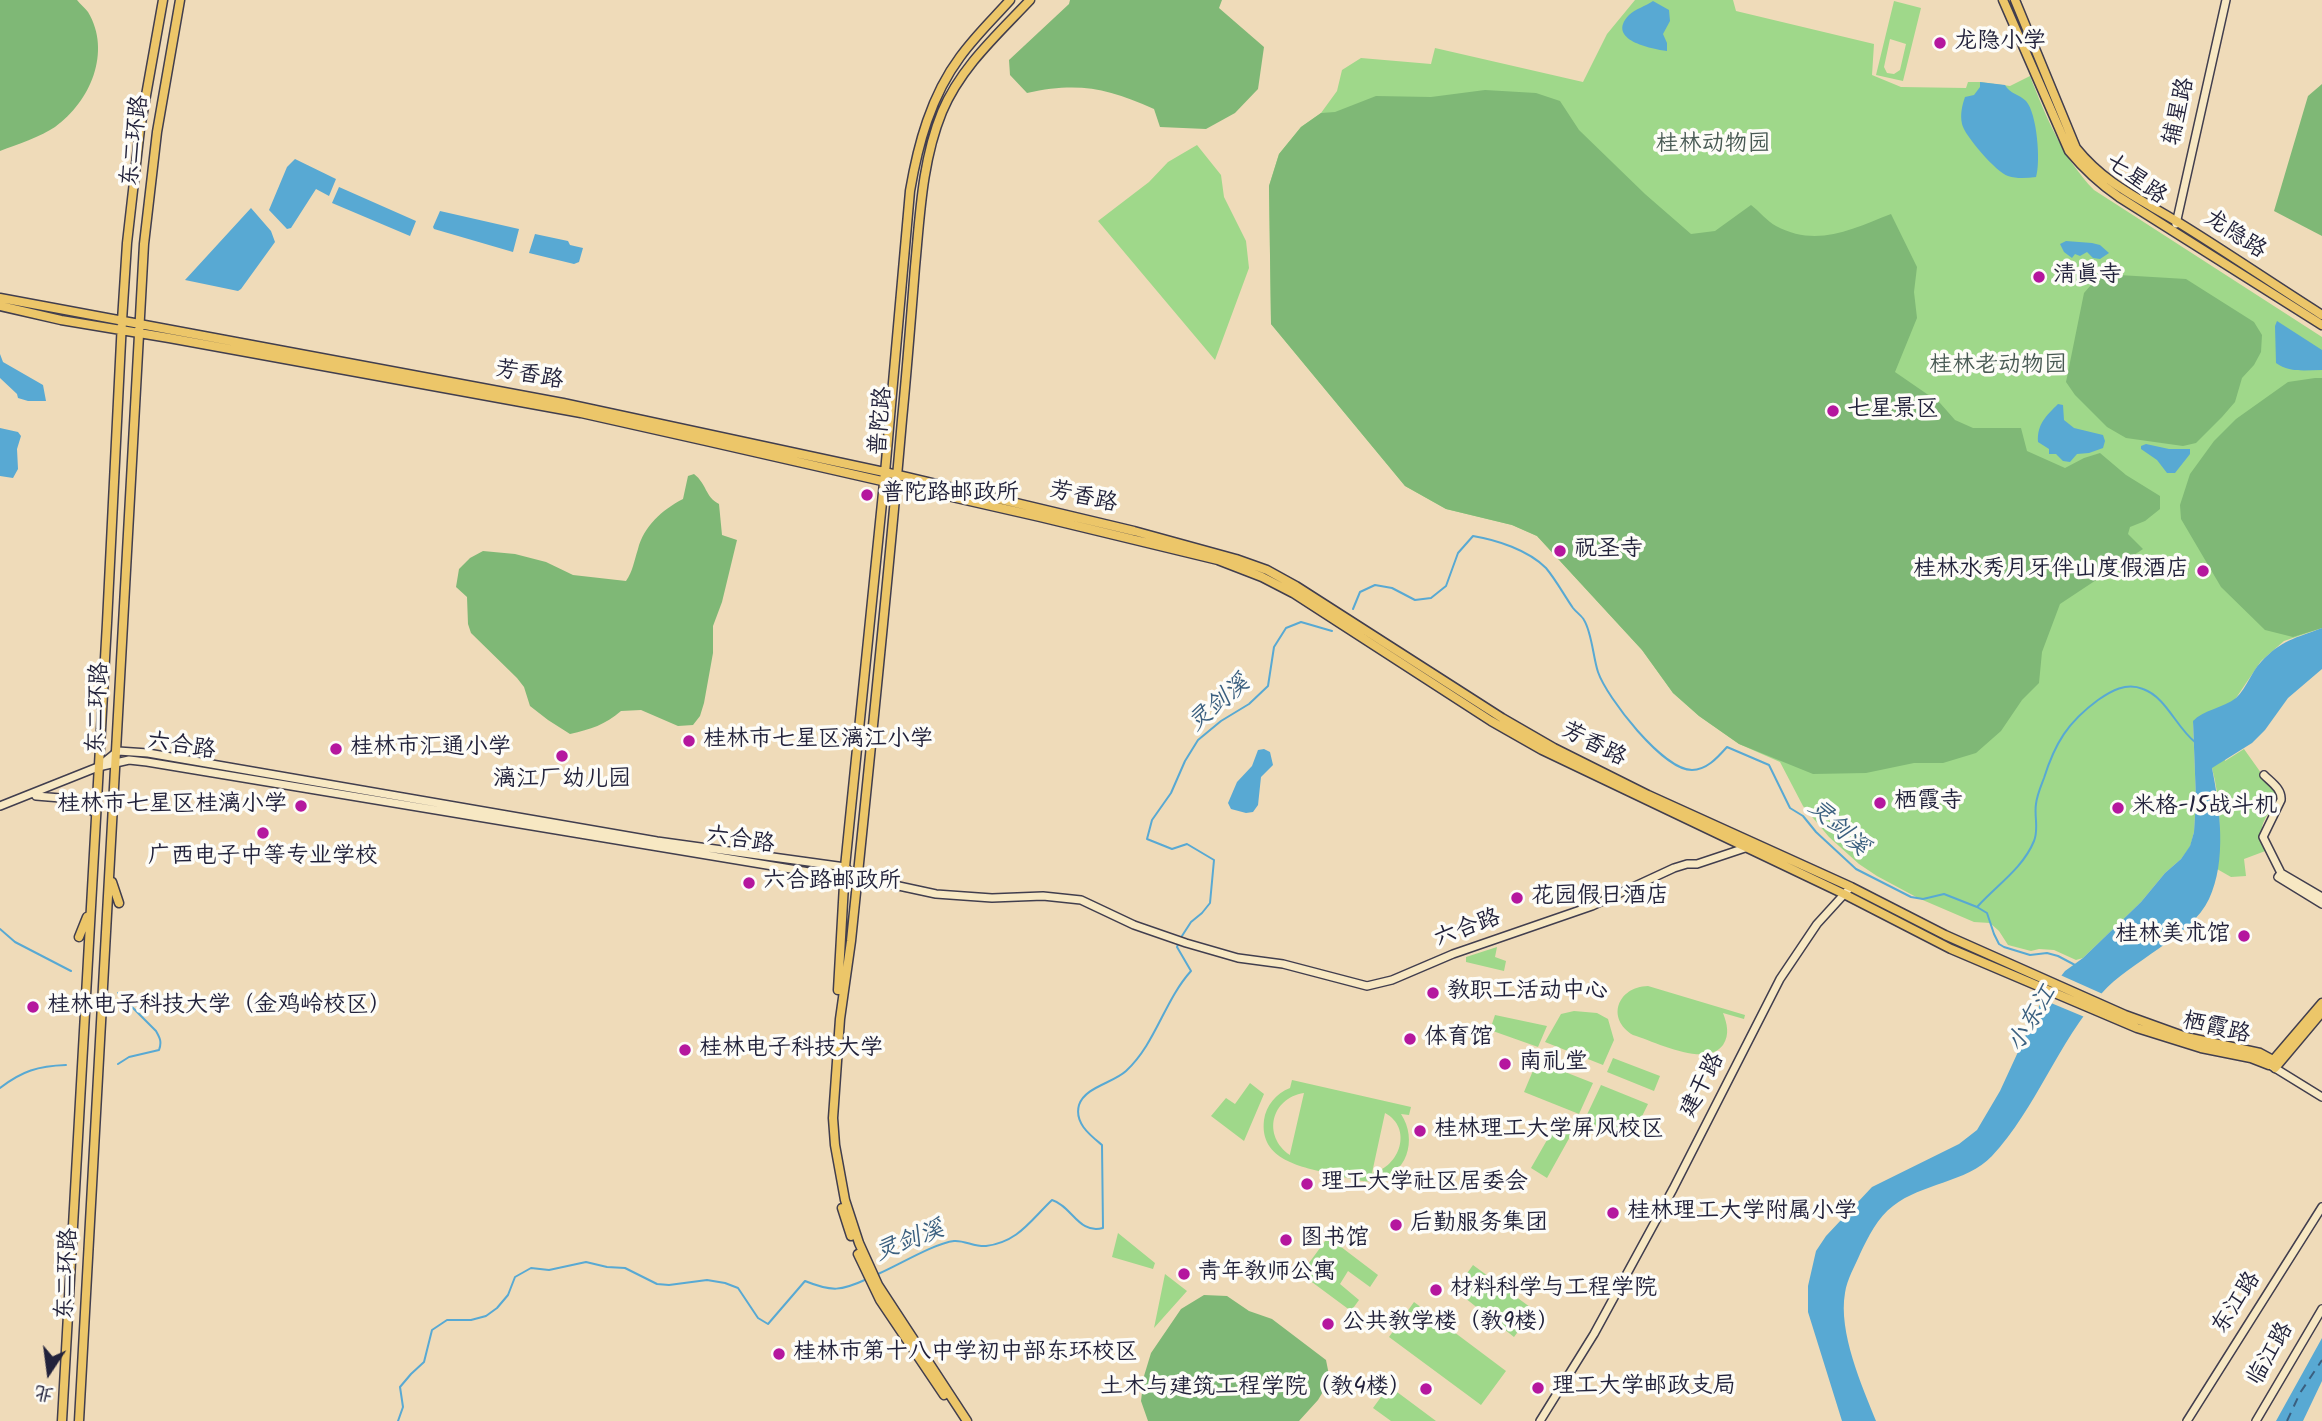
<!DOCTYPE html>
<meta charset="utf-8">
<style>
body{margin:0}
#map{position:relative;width:2322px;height:1421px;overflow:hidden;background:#efdbb9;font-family:Kalam,"LXGW WenKai TC",sans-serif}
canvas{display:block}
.north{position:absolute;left:14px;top:1337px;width:70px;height:70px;-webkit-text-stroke:5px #fdfcf7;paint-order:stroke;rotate:193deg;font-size:19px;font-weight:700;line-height:28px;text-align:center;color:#22223b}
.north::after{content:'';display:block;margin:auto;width:24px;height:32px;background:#22223b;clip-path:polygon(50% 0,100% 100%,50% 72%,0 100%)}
</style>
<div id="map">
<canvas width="2322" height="1421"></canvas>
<div class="north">北</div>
</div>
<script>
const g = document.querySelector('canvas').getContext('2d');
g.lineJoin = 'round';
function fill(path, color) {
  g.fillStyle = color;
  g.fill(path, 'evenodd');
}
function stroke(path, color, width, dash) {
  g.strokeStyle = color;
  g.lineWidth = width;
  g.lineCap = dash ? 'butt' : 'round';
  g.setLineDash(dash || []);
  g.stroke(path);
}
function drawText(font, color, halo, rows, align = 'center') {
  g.font = font + ' Kalam,"LXGW WenKai TC",sans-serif';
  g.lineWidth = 7;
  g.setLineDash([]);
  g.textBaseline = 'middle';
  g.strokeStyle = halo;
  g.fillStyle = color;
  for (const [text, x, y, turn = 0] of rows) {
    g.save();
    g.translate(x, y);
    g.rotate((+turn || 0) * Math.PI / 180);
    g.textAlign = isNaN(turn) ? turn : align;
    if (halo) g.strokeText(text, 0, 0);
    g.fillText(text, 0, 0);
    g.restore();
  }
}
fill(new Path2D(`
 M1635 0H1733L1736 11 1874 44 1872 75 1901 87 1966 88 1968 82H1980L2010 86 2030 76C2046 117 2063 158 2094 190L2322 337V628L2284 641 2261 661 2236 698 2225 761 2244 749 2276 794C2272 820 2252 819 2268 850L2244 859 2246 876 2231 877 2217 869C2221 835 2221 801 2212 768 2207 752 2199 737 2193 722L2196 800 2194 832 2190 847 2181 859 2165 873 2141 902 2083 958 2076 960 2054 950 2039 949 2031 951 2008 945 1999 931 1990 923 1974 922 1918 898 1877 876 1859 864 1829 837 1803 806 1780 762 1739 744 1699 716 1673 693 1642 650 1537 536 1512 525 1446 509 1405 486 1271 324 1269 186 1279 154 1301 127 1321 113 1337 91 1342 70 1361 58 1431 64 1435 48 1583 82 1607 34Z
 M1894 1 1921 8 1903 81 1876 75ZM1890 39 1906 44 1900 70 1894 74 1887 73 1884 67Z
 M1197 145 1221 175 1224 197 1246 241 1249 268 1215 360 1098 221 1149 182 1168 162Z
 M1497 947 1495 957 1506 961 1504 971 1466 962V957Z
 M1648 986 1745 1015 1744 1019 1723 1013C1727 1024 1730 1034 1723 1045 1706 1068 1656 1042 1633 1035 1606 1019 1617 987 1648 986Z
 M1574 1011 1597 1013 1608 1019 1614 1040 1603 1065 1545 1042 1561 1014Z
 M1495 1015 1547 1026 1538 1047 1490 1030Z
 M1613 1058 1660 1076 1654 1091 1607 1072Z
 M1537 1061 1593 1083 1579 1114 1524 1092Z
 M1292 1080 1411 1107 1409 1115 1401 1114C1418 1140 1407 1175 1375 1181 1361 1183 1345 1177 1332 1174 1303 1167 1259 1161 1264 1120 1266 1106 1276 1093 1290 1088ZM1304 1093 1290 1154V1155C1262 1136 1271 1098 1304 1093ZM1385 1113C1413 1128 1400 1167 1372 1173Z
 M1250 1083 1264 1094 1244 1141 1211 1116 1226 1098 1235 1104Z
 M1601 1085 1648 1104 1631 1139 1584 1121Z
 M1555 1126 1571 1135 1547 1178 1531 1168Z
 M1118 1233 1155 1263 1153 1269 1112 1257Z
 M1328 1237 1378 1275 1370 1287 1348 1271 1340 1284 1359 1300 1351 1311 1301 1274Z
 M1473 1265 1534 1310 1514 1337 1455 1290Z
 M1165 1274 1187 1291 1154 1328Z
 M1414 1302 1506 1371 1481 1405 1389 1337Z
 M1389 1386 1436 1421H1391L1373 1408Z`), '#9fd88a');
fill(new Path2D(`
 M0 0H77C80 4 85 8 88 12 112 52 90 102 55 127 42 136 16 145 0 151Z
 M1070 0H1222L1219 8 1264 47 1258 89 1235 113 1206 129 1160 127 1154 109C1107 88 1078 82 1027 93L1010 75 1009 60 1069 4Z
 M2322 84V236L2274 211 2308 96Z
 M1485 90 1536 93 1560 101 1579 130 1645 194 1691 234 1715 231 1751 205C1759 211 1767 221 1776 226 1817 248 1852 229 1891 214L1917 267 1914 292 1917 318 1895 372 1940 403 1955 420 1973 428H2021L2027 451 2065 468 2084 458 2100 453 2126 475 2160 496V509L2145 521 2130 527 2128 534 2143 549 2060 604 2042 652 2039 683 2022 700 2001 731 1976 753 1943 763H1914L1866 773 1813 774 1739 744 1699 716 1673 693 1642 650 1537 536 1512 525 1446 509 1405 486 1271 324 1269 186 1279 154 1301 127 1321 113 1335 112 1376 96 1431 97Z
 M2119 275 2186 279 2254 322 2262 335 2261 352 2254 365 2242 378 2235 402 2222 417 2196 443 2183 446 2126 438 2107 427 2075 395 2066 382 2084 293 2097 278Z
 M2315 378H2322V628L2293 637 2265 630 2221 587 2181 519 2180 505 2190 474 2214 441 2236 419 2288 382Z
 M694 474C707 484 705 497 719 504L722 535 737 540 722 602 713 626V653L704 703 700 716 693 725 678 726 641 710 621 711C605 725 591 729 570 734L548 720 530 706 524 687 517 678 471 633 468 624 467 597 456 587 459 569 470 558 483 551 515 554 546 562 573 575 626 581C633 571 634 561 638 549 644 526 662 510 683 499L688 476Z
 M1204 1295 1227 1296 1249 1311 1272 1319 1326 1360 1330 1380 1318 1400 1299 1421H1148L1141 1401 1144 1376 1151 1353 1181 1309Z`), '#7fb876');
fill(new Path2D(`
 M1653 1 1669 10 1670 21 1663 34 1667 43V51C1652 49 1605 40 1629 15 1635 9 1646 6 1653 1Z
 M1980 82 2005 85C2010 94 2019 94 2026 101 2037 113 2041 162 2036 177 2027 178 2017 179 2008 176 1997 173 1964 135 1962 124 1960 114 1962 106 1965 97L1974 95 1980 87Z
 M295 159 336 179 329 196 316 189 291 228 287 229 269 210 287 167Z
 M339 187 416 221 410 236 332 203Z
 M251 208 271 231 275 242 241 289 238 291 185 280Z
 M440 211 519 229 513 252 434 229 433 227Z
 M535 234 568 241 570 245 583 248 579 262 574 264 529 253Z
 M2066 241 2092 243 2100 245 2109 253 2100 259 2093 258 2087 252 2080 256 2075 254 2072 258 2064 252 2060 244Z
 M2277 321 2322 350V370C2306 370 2289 373 2276 363L2275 326Z
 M0 354 3 362 43 385 46 401H28L18 398 17 394 0 378Z
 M2058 404 2063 405 2064 420 2074 428 2103 435 2105 441 2103 448 2089 453 2077 454 2070 462 2063 461 2056 454H2049V449L2038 442C2037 424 2046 416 2058 404Z
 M0 428 18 432 21 436 17 449 18 469 13 478 0 476Z
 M2146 444 2169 449H2190V454L2175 473H2167L2157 460 2141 449V446Z
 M2322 628V669L2288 698 2265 730 2252 743 2212 768C2220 808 2227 861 2209 899 2192 936 2129 962 2102 993 2058 1042 2036 1109 1992 1156 1966 1183 1922 1183 1893 1206 1878 1217 1868 1237 1860 1254 1855 1266 1847 1279 1845 1293 1838 1332 1862 1386 1876 1421H1842L1808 1312V1286L1816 1251 1826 1236 1872 1187 1959 1144 1977 1130 2000 1091 2041 1002 2065 971 2083 958 2141 902 2165 873 2181 859 2190 846 2194 832 2196 800 2193 721C2203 710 2223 708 2236 698 2247 688 2251 672 2261 662 2281 640 2296 638 2322 628Z
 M1264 749 1270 752 1273 765 1261 777 1258 805 1253 812 1246 813 1231 809 1228 803 1237 782 1252 766 1258 750Z
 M2322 1338V1381L2303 1421H2276Z`), '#58a9d3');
fill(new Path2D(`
 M2058 974 2105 995 2087 1018 2039 998Z`), '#efdbb9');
stroke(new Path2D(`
 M1353 609 1360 592 1375 585 1392 588 1415 600 1431 598 1446 586 1458 553 1473 536C1497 540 1528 550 1546 568 1556 580 1564 595 1573 608 1576 612 1582 616 1584 620 1592 633 1593 657 1598 672 1607 698 1663 770 1692 770 1707 770 1718 757 1727 747L1769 765 1790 808 1803 816 1816 832 1856 869 1911 897 1923 899 1944 894 1977 907 1987 913 1994 934 1999 944 2004 947 2030 955 2047 953 2058 956 2075 965
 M1978 906C1997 885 2023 868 2034 841 2039 829 2034 816 2036 804 2037 795 2041 786 2044 778 2055 743 2068 722 2098 700 2111 691 2126 682 2143 689 2166 697 2176 727 2195 742
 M0 929 15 942 71 971
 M1180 939 1191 922 1202 913 1210 903 1214 860 1187 844 1172 849 1147 839 1152 820 1171 793 1185 761 1198 740 1221 721 1249 704 1268 686 1274 647 1286 628 1301 622 1332 631
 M118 1064 129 1057 159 1050C162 1042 160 1038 156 1031L118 993
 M0 1088C22 1071 38 1066 66 1065
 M878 1274C897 1266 935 1243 954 1241 964 1240 975 1247 986 1246 1018 1242 1030 1221 1052 1200 1072 1206 1079 1235 1103 1228L1102 1145C1090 1135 1074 1123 1079 1105 1085 1087 1113 1083 1126 1071 1156 1043 1164 1001 1191 971L1177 947 1178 944
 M398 1421 403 1407 400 1387 411 1374 424 1362 432 1330 447 1320H471L486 1316 497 1308 508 1295 515 1277 531 1268 549 1270 586 1262 607 1267 625 1268 657 1284 669 1285 707 1280 725 1283 738 1288 758 1318 768 1324 805 1281C832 1292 841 1291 867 1279`), '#58a9d3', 2);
stroke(new Path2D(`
 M2287 1421 2300 1393 2322 1360`), '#3a5f7f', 2, [9, 7]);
const secondary = new Path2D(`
 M2176 224 2226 0
 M102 764 118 751 148 753 657 841 845 867 857 877
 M2264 775C2272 783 2282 789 2281 800L2263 837 2281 873
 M36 796 73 799 95 813
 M0 806 98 767 129 760 147 762 845 878 857 877 936 894 992 898 1043 896 1081 900 1134 925 1186 943 1238 958 1283 964 1367 986 1392 980 1453 954 1592 906 1674 868 1687 864H1697L1748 847
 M2281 873 2278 877 2322 904
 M2281 873 2322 897
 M2270 1065 2322 1097
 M1540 1421 1594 1334 1673 1189 1780 979 1817 924 1848 890
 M2187 1421 2322 1207
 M2256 1421 2322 1309`);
const primary = new Path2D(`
 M2003 0 2069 151C2084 169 2100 184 2119 197L2322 325
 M2015 0 2076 148C2104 183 2138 198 2176 221 2225 251 2273 284 2322 315
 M0 298 563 403 898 475 1134 531 1236 559 1267 570 1296 586 1502 718 1554 748 1648 795 1851 887 1945 935 2125 1015 2186 1037 2260 1053 2273 1060
 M0 306 61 320 169 338 581 413 706 441 1040 517 1218 560 1262 577 1293 593 1491 721 1542 750 1844 894 1951 949 2137 1028 2201 1048 2251 1058 2269 1065 2322 1003
 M112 882 119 903
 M79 937 87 917
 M838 990 845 867 885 473 910 191C918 144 931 96 960 57 975 36 993 19 1010 0
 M2275 1068 2322 1012
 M842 1208 851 1236
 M858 1254 880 1300 944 1395
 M62 1421 107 623 122 321 127 243 140 129 163 0
 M79 1421 144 244 157 132 180 0
 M967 1421 878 1285 859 1243 845 1200 835 1145 833 1118 840 1019 851 941C869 767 887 594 902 420 907 369 911 318 915 267 920 215 922 161 942 112 961 67 997 35 1030 0`);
stroke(secondary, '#413e4e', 10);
stroke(primary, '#413e4e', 11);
stroke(secondary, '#f7e8c3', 7);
stroke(primary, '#ecc669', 8);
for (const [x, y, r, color] of [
 [1940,43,7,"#b5179e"],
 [2039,277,7,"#b5179e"],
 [1833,411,7,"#b5179e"],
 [867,495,7,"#b5179e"],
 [1560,551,7,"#b5179e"],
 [2203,571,7,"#b5179e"],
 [689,741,7,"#b5179e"],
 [336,749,7,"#b5179e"],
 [562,756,7,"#b5179e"],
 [1880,803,7,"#b5179e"],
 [301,806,7,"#b5179e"],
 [2118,808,7,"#b5179e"],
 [263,833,7,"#b5179e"],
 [749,883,7,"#b5179e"],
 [1517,898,7,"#b5179e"],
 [2244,936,7,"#b5179e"],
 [1433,993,7,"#b5179e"],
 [33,1007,7,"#b5179e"],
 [1410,1039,7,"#b5179e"],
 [685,1050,7,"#b5179e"],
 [1505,1064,7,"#b5179e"],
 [1420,1131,7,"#b5179e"],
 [1307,1184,7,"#b5179e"],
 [1613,1213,7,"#b5179e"],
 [1396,1225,7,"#b5179e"],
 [1286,1240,7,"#b5179e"],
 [1184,1274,7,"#b5179e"],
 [1436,1290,7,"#b5179e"],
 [1328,1324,7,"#b5179e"],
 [779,1354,7,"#b5179e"],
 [1538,1388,7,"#b5179e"],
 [1426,1389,7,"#b5179e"]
]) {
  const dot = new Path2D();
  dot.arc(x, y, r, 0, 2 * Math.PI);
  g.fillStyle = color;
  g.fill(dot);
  stroke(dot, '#fdfcf7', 2.5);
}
drawText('23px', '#22223b', '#fdfcf7', [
 ["龙隐小学",1954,43],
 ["清真寺",2053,277],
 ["七星景区",1847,411],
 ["普陀路邮政所",881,495],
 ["祝圣寺",1574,551],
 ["桂林水秀月牙伴山度假酒店",2189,571,"right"],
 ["桂林市七星区漓江小学",703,741],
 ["桂林市汇通小学",350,749],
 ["漓江厂幼儿园",562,781,"center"],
 ["栖霞寺",1894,803],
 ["桂林市七星区桂漓小学",287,806,"right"],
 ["米格-15战斗机",2132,808],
 ["广西电子中等专业学校",263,858,"center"],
 ["六合路邮政所",763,883],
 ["花园假日酒店",1531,898],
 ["桂林美术馆",2230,936,"right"],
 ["教职工活动中心",1447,993],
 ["桂林电子科技大学（金鸡岭校区）",47,1007],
 ["体育馆",1424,1039],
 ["桂林电子科技大学",699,1050],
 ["南礼堂",1519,1064],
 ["桂林理工大学屏风校区",1434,1131],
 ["理工大学社区居委会",1321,1184],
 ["桂林理工大学附属小学",1627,1213],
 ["后勤服务集团",1410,1225],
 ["图书馆",1300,1240],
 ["青年教师公寓",1198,1274],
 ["材料科学与工程学院",1450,1290],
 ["公共教学楼（教9楼）",1342,1324],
 ["桂林市第十八中学初中部东环校区",793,1354],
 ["理工大学邮政支局",1552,1388],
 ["土木与建筑工程学院（教4楼）",1412,1389,"right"]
], 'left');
drawText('23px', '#22223b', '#fdfcf7', [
 ["辅星路",2181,112,-77],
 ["东二环路",137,141,-83],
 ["七星路",2135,181,36],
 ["龙隐路",2234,236,33],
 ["芳香路",529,377,11],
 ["普陀路",883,421,-85],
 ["芳香路",1083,499,13],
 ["东二环路",100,708,-87],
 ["芳香路",1593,746,27],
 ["六合路",181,748,9],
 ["六合路",740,842,9],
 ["六合路",1468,930,-20],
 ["栖霞路",2216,1030,13],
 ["建干路",1704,1086,-63],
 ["东二环路",69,1274,-87],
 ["东江路",2238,1304,-57],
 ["临江路",2272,1355,-60]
]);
drawText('23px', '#485953', '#fdfcf7', [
 ["桂林动物园",1713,146],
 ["桂林老动物园",1998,367]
]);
drawText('italic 24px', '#3a5f7f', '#fdfcf7', [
 ["灵剑溪",1220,705,-40],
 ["灵剑溪",1837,829,42],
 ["小东江",2034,1020,-59],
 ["灵剑溪",910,1243,-21]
]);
</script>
